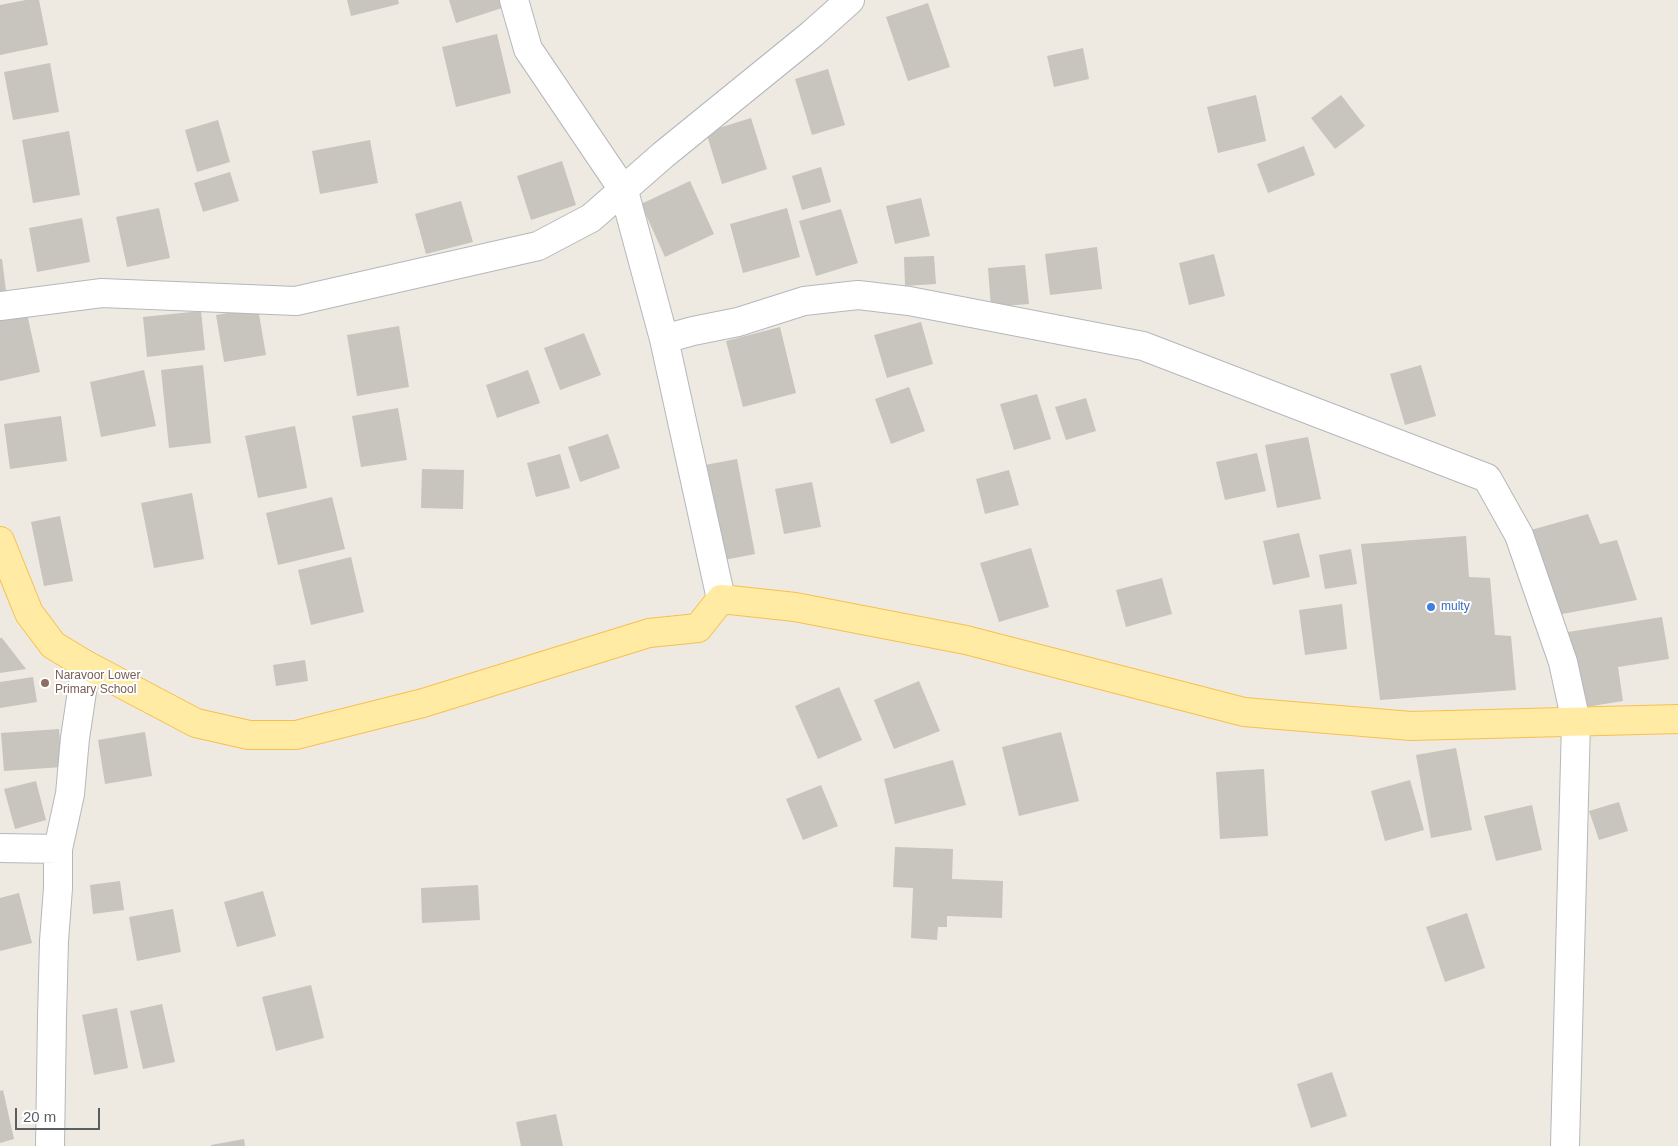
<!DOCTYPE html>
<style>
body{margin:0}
#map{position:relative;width:1678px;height:1146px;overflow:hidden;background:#eeeae1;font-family:Helvetica,sans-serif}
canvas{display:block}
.scale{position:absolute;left:15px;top:1108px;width:85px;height:22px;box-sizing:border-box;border:2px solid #595e63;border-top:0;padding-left:6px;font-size:15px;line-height:18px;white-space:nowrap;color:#595e63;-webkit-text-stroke:4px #fff;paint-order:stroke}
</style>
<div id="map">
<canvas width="1678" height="1146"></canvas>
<div class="scale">20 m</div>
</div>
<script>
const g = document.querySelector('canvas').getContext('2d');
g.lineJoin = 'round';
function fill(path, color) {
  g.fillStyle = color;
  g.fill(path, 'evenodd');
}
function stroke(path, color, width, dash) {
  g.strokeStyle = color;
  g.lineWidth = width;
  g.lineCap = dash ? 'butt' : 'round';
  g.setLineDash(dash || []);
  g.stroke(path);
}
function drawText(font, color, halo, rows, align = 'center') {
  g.font = font + ' Helvetica,sans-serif';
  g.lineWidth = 4;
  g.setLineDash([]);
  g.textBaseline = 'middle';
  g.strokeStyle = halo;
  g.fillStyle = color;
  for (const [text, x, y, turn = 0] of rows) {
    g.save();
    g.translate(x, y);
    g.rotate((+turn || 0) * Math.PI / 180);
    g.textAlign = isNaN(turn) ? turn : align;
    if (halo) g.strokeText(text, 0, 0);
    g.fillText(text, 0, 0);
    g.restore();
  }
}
fill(new Path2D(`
 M26 0H39L48 45 0 55V5Z
 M347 0H398L399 4 351 16Z
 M449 0H500L502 8 456 23Z
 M928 3 950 67 908 81 886 17Z
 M497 34 511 93 456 107 442 47Z
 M1083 48 1089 79 1054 87 1047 56Z
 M50 63 59 112 13 120 4 72Z
 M828 69 845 125 812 135 795 79Z
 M1256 95 1266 141 1218 153 1207 107Z
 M1341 95 1365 126 1335 149 1311 118Z
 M751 118 767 169 722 184 706 132Z
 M218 120 230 162 197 172 185 130Z
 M69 131 80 195 33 203 22 140Z
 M370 140 378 183 320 194 312 151Z
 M1304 146 1315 175 1268 193 1257 164Z
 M562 161 576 205 531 220 517 176Z
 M821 167 831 202 802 210 792 176Z
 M230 172 239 201 203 212 194 183Z
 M690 181 714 234 665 257 641 204Z
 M921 198 930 236 895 244 886 206Z
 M461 201 473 242 426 254 415 214Z
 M159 208 170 258 127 267 116 217Z
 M787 208 800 257 743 273 730 224Z
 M841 209 858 263 816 276 799 221Z
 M82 218 90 262 37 272 29 228Z
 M1097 247 1102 289 1050 295 1045 254Z
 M1214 254 1225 296 1189 305 1179 263Z
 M934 256 936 284 905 286 904 257Z
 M0 259H2L7 299 0 300Z
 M1025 265 1029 304 991 307 988 268Z
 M258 308 266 355 224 362 216 315Z
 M201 311 205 350 147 357 143 317Z
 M27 314 40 372 0 381V320Z
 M921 322 933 364 887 378 874 335Z
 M399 326 409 387 357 396 347 335Z
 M780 327 796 393 743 407 726 341Z
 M584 333 601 375 560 390 544 348Z
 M203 365 211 443 169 448 161 370Z
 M1421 365 1436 416 1405 425 1390 374Z
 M144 370 156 426 101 437 90 382Z
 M528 370 540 403 497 418 486 385Z
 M909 387 925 431 891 444 875 399Z
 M1037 394 1051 439 1014 450 1000 404Z
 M1086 398 1096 431 1066 440 1055 407Z
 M398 408 407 460 361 467 352 416Z
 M61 416 67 461 10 469 4 424Z
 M295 426 307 488 258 498 245 436Z
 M608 434 620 468 580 482 568 447Z
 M1308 437 1321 499 1277 508 1265 445Z
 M1257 453 1266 491 1225 500 1216 462Z
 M560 454 570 488 536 497 527 463Z
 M737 459 755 554 724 560 705 465Z
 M422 469 464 470 463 509 421 508Z
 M1009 470 1019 505 985 514 976 479Z
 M812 482 821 527 784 534 775 489Z
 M192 493 204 559 154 568 141 503Z
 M332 497 345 549 278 565 266 513Z
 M1588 514 1600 544 1617 540 1637 600 1557 615 1531 530Z
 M60 516 73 581 44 586 31 522Z
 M1299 533 1310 577 1273 585 1263 541Z
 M1466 536 1469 577 1490 578 1495 635 1511 636 1516 690 1380 700 1361 544Z
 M1031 548 1049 607 999 622 980 563Z
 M1351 549 1357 584 1325 589 1319 555Z
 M351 557 364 612 311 625 298 570Z
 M1162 578 1172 614 1126 627 1116 590Z
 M1342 604 1347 649 1305 655 1299 610Z
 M1662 617 1669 659 1618 667 1623 701 1580 708 1568 632Z
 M0 638H2L26 669 0 673Z
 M305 660 308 681 276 686 273 665Z
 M33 677 37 702 0 708V682Z
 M919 681 940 731 894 749 874 700Z
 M839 687 862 740 818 759 795 706Z
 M59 729 62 767 4 771 1 733Z
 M145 732 152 776 105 784 98 740Z
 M1061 732 1079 801 1019 816 1002 747Z
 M1456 748 1472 830 1431 838 1416 755Z
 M953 760 966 805 895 824 884 779Z
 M1264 769 1268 836 1220 839 1216 772Z
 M1410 780 1424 830 1385 841 1371 791Z
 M36 781 46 820 15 829 4 789Z
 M821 785 838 826 803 840 786 799Z
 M1619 802 1628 831 1599 840 1589 811Z
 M1532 805 1542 850 1496 861 1484 816Z
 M895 847 953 849 952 879 1003 881 1002 918 947 916V927H938L937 940 911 938 913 888 893 887Z
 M120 881 124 910 93 914 90 885Z
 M478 885 480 920 422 923 421 888Z
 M263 891 276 936 237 947 224 902Z
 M19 893 32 943 0 951V898Z
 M173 909 181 952 137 961 129 917Z
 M1467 913 1485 968 1445 982 1426 927Z
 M311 985 324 1038 276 1051 262 997Z
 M162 1004 175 1062 143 1069 130 1011Z
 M117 1008 128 1068 94 1075 82 1015Z
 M1332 1072 1347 1116 1311 1128 1297 1084Z
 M3 1090 14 1139 0 1143V1091Z
 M556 1114 563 1146H521L516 1122Z
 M244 1139 245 1146H211V1145Z`), '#c8c4be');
const minor = new Path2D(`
 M514 0 528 49 624 191 664 339 693 331 738 322 804 301 858 295 909 301 1143 346 1487 478 1519 535 1563 662 1576 722 1565 1146
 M0 306 102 293 296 301 538 246 591 218 663 155 812 34 850 0
 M664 339 721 599
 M0 848 58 849
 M50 1146 52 1017 54 941 58 888V849L70 794 75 738 86 665`);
const major = new Path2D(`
 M0 541 29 613 53 645 86 665 196 723 249 735H296L423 703 649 633 698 628 721 599 795 607 966 640 1244 712 1411 726 1678 719`);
stroke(minor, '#b4b8bc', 30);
stroke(major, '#f9bf4e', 30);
stroke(minor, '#fff', 28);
stroke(major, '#ffeba4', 28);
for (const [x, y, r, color] of [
 [1431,607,5,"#3f7fe0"],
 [45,683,5,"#8d6e63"]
]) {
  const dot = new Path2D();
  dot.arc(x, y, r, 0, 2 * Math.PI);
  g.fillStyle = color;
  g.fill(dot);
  stroke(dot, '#fff', 2);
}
drawText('12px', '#366cbe', '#fff', [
 ["multy",1441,607]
], 'left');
drawText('12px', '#785e54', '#fff', [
 ["Naravoor Lower",55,676],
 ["Primary School",55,690]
], 'left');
</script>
